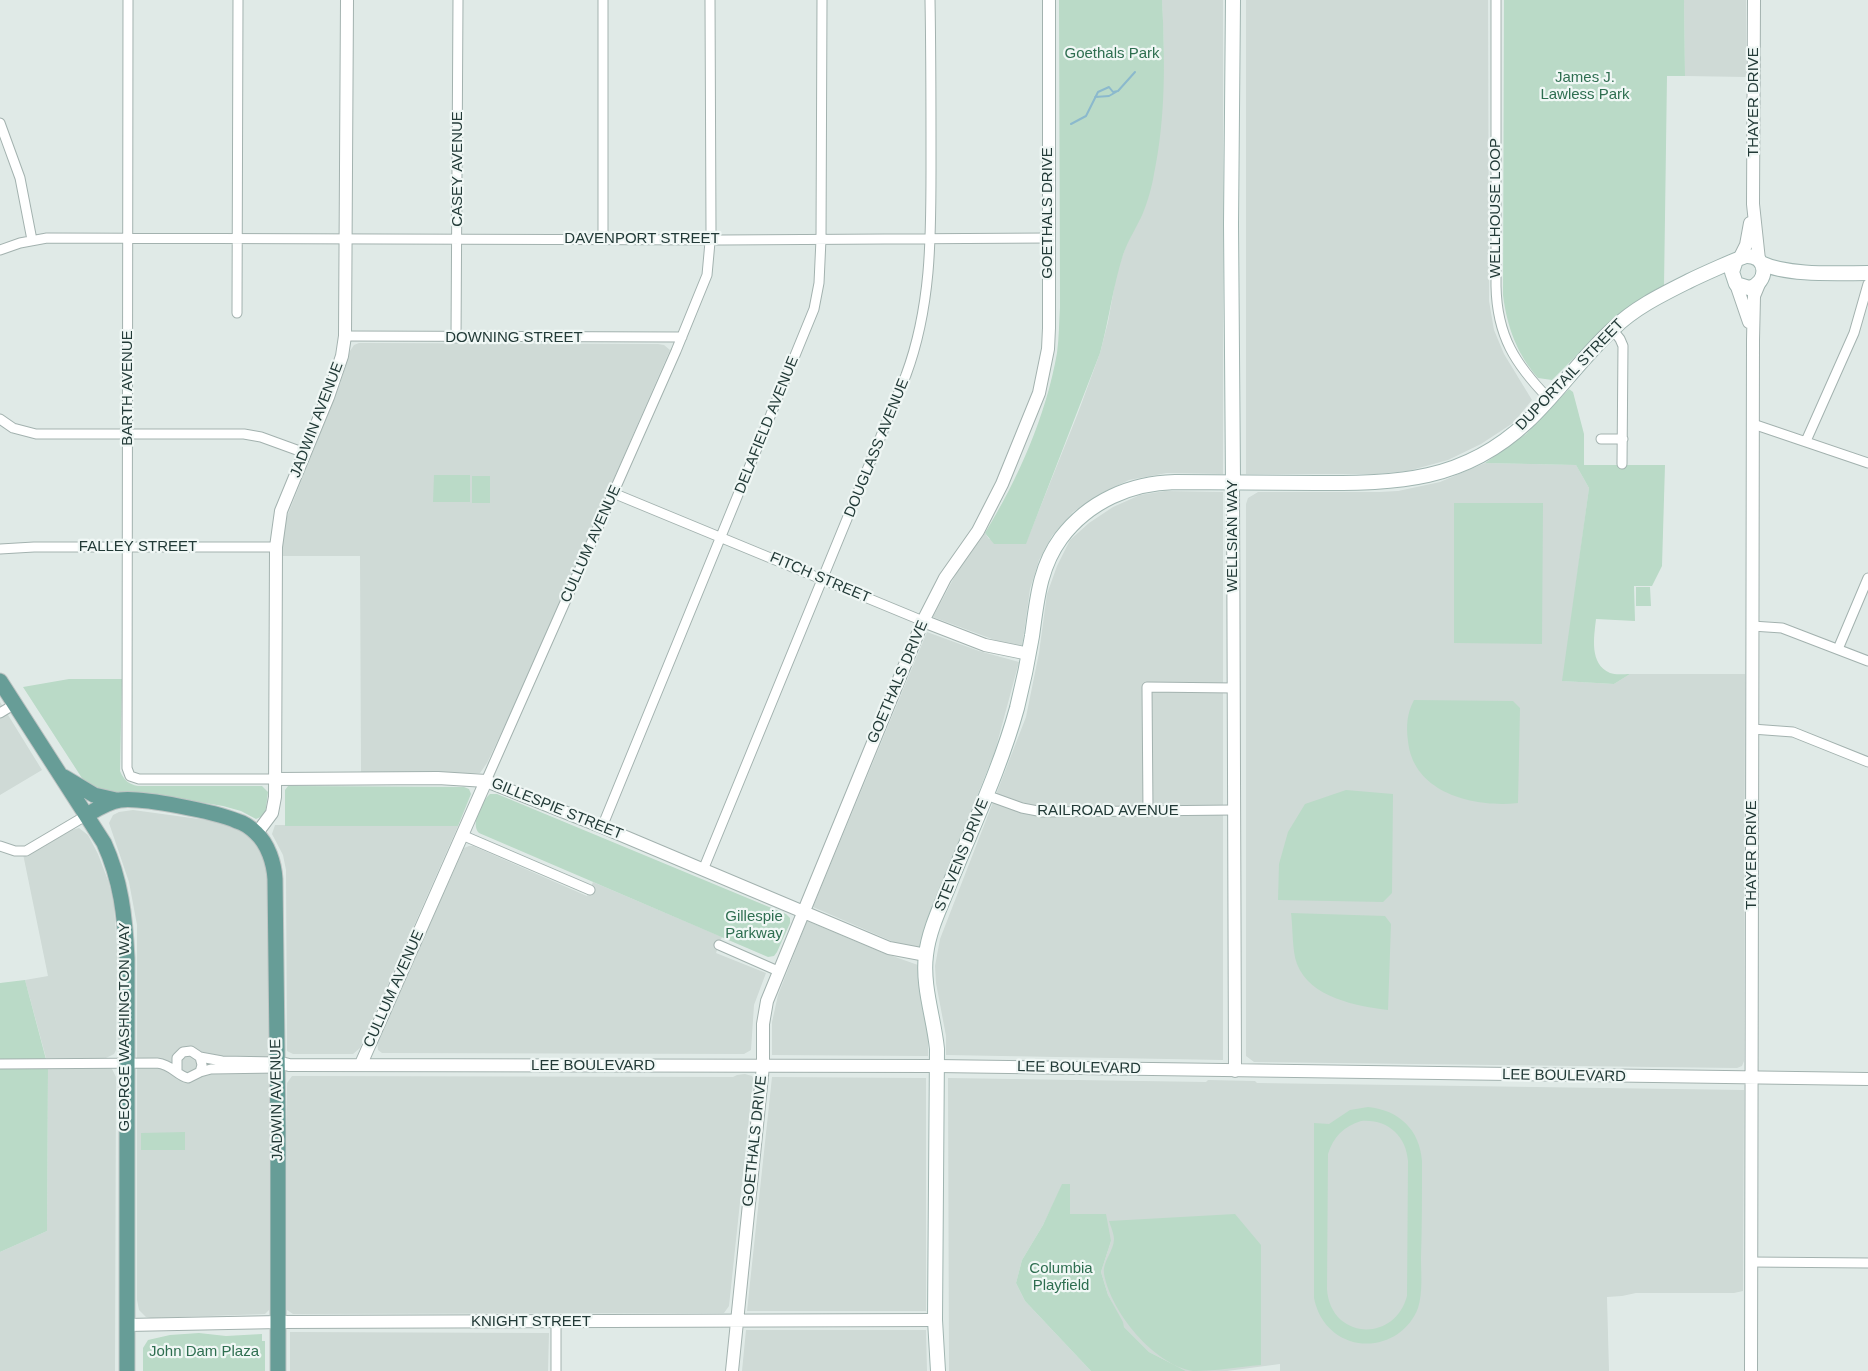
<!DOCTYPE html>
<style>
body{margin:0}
canvas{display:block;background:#e0eae7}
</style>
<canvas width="1868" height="1371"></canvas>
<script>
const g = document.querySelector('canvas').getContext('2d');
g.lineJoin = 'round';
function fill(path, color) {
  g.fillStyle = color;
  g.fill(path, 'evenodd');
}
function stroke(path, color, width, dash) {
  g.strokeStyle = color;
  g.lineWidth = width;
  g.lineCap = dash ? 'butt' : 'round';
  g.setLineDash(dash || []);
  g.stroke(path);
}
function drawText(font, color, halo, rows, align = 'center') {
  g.font = font + ' Helvetica,sans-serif';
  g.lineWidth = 4.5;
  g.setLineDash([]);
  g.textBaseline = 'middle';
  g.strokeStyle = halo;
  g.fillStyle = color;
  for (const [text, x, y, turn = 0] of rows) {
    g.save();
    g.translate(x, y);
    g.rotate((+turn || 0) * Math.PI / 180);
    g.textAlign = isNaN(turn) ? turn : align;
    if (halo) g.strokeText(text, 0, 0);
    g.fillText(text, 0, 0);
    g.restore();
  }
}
fill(new Path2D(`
 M1162 0H1223V474L1167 473 1129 480 1100 494 1073 512 1052 536 1039 560 1030 589 1022 647 1008 645 933 617 958 570 985 533 989 539 1026 543 1078 413 1100 353 1108 322 1117 272 1127 243 1143 212 1158 147 1162 105 1164 50Z
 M1246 0H1488L1489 301 1494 330 1504 354 1532 400 1513 423 1481 444 1448 460 1408 471 1377 474H1246Z
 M1684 0H1746V77L1685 76Z
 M359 343 658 344 664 345 670 350 522 689 487 763 480 773 361 772 360 556H283V541L286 519 340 384 350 351 354 345Z
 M1485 463 1576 465 1589 488 1563 681 1614 684 1630 674H1745L1744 1061 1742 1066 1737 1068 1254 1062 1246 1056V504L1248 498 1258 492H1379L1398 491 1440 482Z
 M1165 491 1223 492V1060L946 1055V1036L936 983 935 966 940 939 1026 717 1039 653 1047 594 1057 566 1070 540 1089 523 1113 507 1140 495Z
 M927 632 979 651 1019 662 995 751 924 930 920 949 896 943 813 907Z
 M0 702 42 770 0 795Z
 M133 810 221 822 244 831 260 847 267 866 269 888V1310L265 1314 151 1318 146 1317 139 1310 137 1300V925L129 882 109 823 113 815 119 812Z
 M275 825 458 826 360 1048 353 1054H293L287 1051 286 870 283 855 272 834Z
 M79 828 88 835 98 854 109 883 114 906 117 949 116 1050 114 1054 106 1058H46L25 980 48 976 23 854 39 849 72 830Z
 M469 846H473L587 896 593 882 722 937 716 953 766 973 754 1005 751 1050 744 1054 382 1053 378 1050 377 1042 464 848Z
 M807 921 881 952 918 965 919 989 928 1038V1056L772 1055V1022L778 995Z
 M48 1067 108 1068 112 1069 116 1077 115 1371H0V1252L47 1231Z
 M745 1074 752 1076 756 1085 752 1089 729 1306 724 1313 293 1314 287 1310V1083L292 1076 733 1077 737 1075Z
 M772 1077 926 1078V1311H747Z
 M948 1078 1206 1082 1208 1080 1255 1081 1257 1083 1744 1090 1743 1291 1734 1293H1636L1622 1296 1607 1297 1609 1371H1280V1364L1227 1371H1186L1149 1352 1124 1327 1108 1295 1101 1272 1111 1241 1070 1214 1069 1184 1060 1190 1043 1225 1022 1260 1016 1283 1025 1301 1091 1371H949Z
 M746 1330H926L927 1371H742Z
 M290 1332 549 1333 548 1371H290Z`), '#cfdad6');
fill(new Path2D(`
 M1059 0H1162C1165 57 1166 117 1154 174 1152 186 1148 201 1143 213 1137 227 1128 240 1123 255 1113 286 1109 320 1100 353L1026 544H994L985 533C1018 479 1046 416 1057 353 1059 338 1059 323 1060 307Z
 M1504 0H1684L1685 76H1667L1664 287 1639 300 1616 316 1552 380 1538 378C1517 354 1507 327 1503 295Z
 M1569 389 1573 392 1584 434V465H1665L1662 566 1652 586H1634L1635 621 1596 619C1594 637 1589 664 1610 673 1615 675 1624 674 1630 674L1614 684 1562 681 1589 488 1576 465 1485 463 1526 434Z
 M434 475H470V502H433Z
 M472 476H490V503H472Z
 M1454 503H1543L1542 644 1454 643Z
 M1636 587H1650L1651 606H1636Z
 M69 679H122L120 771C124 780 128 784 138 786H262L268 792 265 815 256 819 241 811 223 806 143 793 106 795 89 789 23 687Z
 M1414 700 1513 701 1520 708 1518 803C1474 808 1413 793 1408 741 1406 726 1407 713 1414 700Z
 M288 786 464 787 469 789 471 794 458 826H285V790Z
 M1346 790 1393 794 1392 893 1383 902 1278 900 1279 864 1288 832 1305 804Z
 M490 794H497L786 914 790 918V923L777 952 774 956 768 957 479 833C470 824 482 801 490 794Z
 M1291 913 1385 916 1391 924 1388 1010C1357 1006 1310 998 1297 964 1292 951 1293 928 1291 913Z
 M25 980 48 1067 47 1231 0 1252V983Z
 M1368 1107C1399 1110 1420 1130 1422 1161 1422 1194 1422 1226 1421 1258 1421 1274 1423 1292 1418 1308 1408 1335 1378 1350 1350 1341 1330 1334 1318 1318 1314 1298V1123L1329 1124 1350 1110ZM1361 1121C1387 1119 1406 1135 1408 1161L1407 1296C1394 1344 1330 1339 1327 1289L1328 1154C1333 1137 1344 1126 1361 1121Z
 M185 1132V1150H141V1133Z
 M1062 1184H1070V1214H1106L1111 1241 1101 1272 1108 1295 1123 1322 1124 1327 1149 1352 1186 1371H1091L1025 1301 1016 1283 1022 1260 1043 1225Z
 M1235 1214 1261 1245V1365C1239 1367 1215 1371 1193 1371 1153 1364 1111 1312 1104 1274 1102 1262 1114 1251 1114 1239 1114 1234 1111 1227 1109 1221Z
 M199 1333 226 1336 262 1334V1341H265V1371H143V1348L148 1340 170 1335Z`), '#badac7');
stroke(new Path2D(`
 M1095 97 1109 96 1116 92
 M1071 124 1086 116 1098 92 1109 87 1113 92 1118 91 1135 72`), '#8bb9cd', 2);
const minor = new Path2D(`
 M128 0 127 768 130 776 139 779H275
 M1496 0V286C1497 336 1515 364 1549 399
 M0 123 20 178 32 240
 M603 239V0
 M0 250 20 243 47 238 722 240 1048 238
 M237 313 238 0
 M1612 329 1620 339 1623 346 1622 464
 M345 336 682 337
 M456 338 458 0
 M0 419 13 428 36 434H244L261 437 305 453
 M1753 424 1868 463
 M1601 439H1623
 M1806 441 1854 333 1868 284
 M613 493 923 621
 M0 549 34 547H276
 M1752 626 1782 628 1868 661
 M1838 649 1868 578
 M0 713 15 704
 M1752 729 1793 732 1868 762
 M486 781 676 351 707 275 711 231 710 0
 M986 795 1022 808 1043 812 1233 810
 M1148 812 1147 687 1234 688
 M602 827 814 309 819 283 821 239 822 0
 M462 835 590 890
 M0 846 15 851H26L87 815
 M703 870 906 375C932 305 931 234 931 160 931 106 931 53 930 0
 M719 945 778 971
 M200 1057 222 1061 277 1062
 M0 1064 157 1063C173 1065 176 1075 188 1078L200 1072 202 1065 200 1057 191 1051 183 1052 177 1058V1070
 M200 1072 211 1069 277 1068
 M1751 1262 1868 1263
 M556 1322V1371`);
const tertiary = new Path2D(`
 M1754 0 1753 204 1759 260
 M1739 259 1746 245 1750 223
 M1736 284 1749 322
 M1233 481 1235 1071
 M923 621 985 645 1029 654
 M275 779 438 778 486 781 602 827 889 948 926 955
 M257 833 272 813 275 797 276 547 281 511 328 397 342 356 345 336 347 0
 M277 1062 289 1065 937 1066 1868 1079
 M361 1064 486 781
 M127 1325 279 1322 935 1320
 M732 1371 763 1066V1024L767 1001 923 621 945 578 978 531 1002 484 1039 393 1048 349 1049 328V0
 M1751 1371 1753 340 1754 296 1759 284`);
const secondary = new Path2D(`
 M1233 0 1231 224 1233 481
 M1761 263C1788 276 1838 273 1868 273
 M938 1371 935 1320 937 1049C934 1018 922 986 926 955 929 928 943 902 952 878 975 821 1001 766 1017 708 1023 684 1028 660 1032 636 1037 601 1039 568 1061 538 1089 501 1131 483 1175 482 1222 482 1269 483 1316 483 1398 483 1463 482 1527 422 1558 393 1582 357 1613 329 1634 308 1663 294 1689 281 1697 277 1743 256 1747 256 1768 256 1769 283 1749 288L1736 284 1732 272 1736 260`);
const primary = new Path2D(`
 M0 681 104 843C121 880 125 917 127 958V1371
 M64 777 94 795 116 800
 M87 815C97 809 107 802 120 800 142 797 216 812 237 821 244 823 251 828 256 833 268 844 274 863 275 879L278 1129V1371`);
stroke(minor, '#a3b2af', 11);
stroke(tertiary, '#a3b2af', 14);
stroke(secondary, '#a0b5b1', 16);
stroke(primary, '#bdc4c3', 17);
stroke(minor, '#fff', 9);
stroke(tertiary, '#fff', 12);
stroke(secondary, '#fff', 14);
stroke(primary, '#679d97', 15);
drawText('15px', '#2e6e50', '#f0f7f5', [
 ["Goethals Park",1112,54],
 ["James J.",1585,78],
 ["Lawless Park",1585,95],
 ["Gillespie",754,917],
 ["Parkway",754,934],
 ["Columbia",1061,1269],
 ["Playfield",1061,1286],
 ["John Dam Plaza",204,1352]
]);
drawText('15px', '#223a37', '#f0f7f5', [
 ["THAYER DRIVE",1754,102,-90],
 ["CASEY AVENUE",458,169,-90],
 ["WELLHOUSE LOOP",1496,208,-90],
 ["GOETHALS DRIVE",1048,213,-90],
 ["DAVENPORT STREET",642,239],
 ["DOWNING STREET",514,338],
 ["DUPORTAIL STREET",1570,375,-46],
 ["BARTH AVENUE",128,388,-90],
 ["JADWIN AVENUE",317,420,-69],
 ["DELAFIELD AVENUE",767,425,-68],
 ["DOUGLASS AVENUE",877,448,-68],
 ["WELLSIAN WAY",1233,536,-90],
 ["CULLUM AVENUE",591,544,-66],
 ["FALLEY STREET",138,547],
 ["FITCH STREET",820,578,23],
 ["GOETHALS DRIVE",898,682,-67],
 ["GILLESPIE STREET",557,809,22],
 ["RAILROAD AVENUE",1108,811],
 ["STEVENS DRIVE",962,855,-68],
 ["THAYER DRIVE",1752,855,-90],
 ["CULLUM AVENUE",394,989,-66],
 ["GEORGE WASHINGTON WAY",125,1027,-90],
 ["LEE BOULEVARD",593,1066],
 ["LEE BOULEVARD",1079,1068,1],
 ["LEE BOULEVARD",1564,1076,1],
 ["JADWIN AVENUE",277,1100,-91],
 ["GOETHALS DRIVE",755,1141,-84],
 ["KNIGHT STREET",531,1322]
]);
</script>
